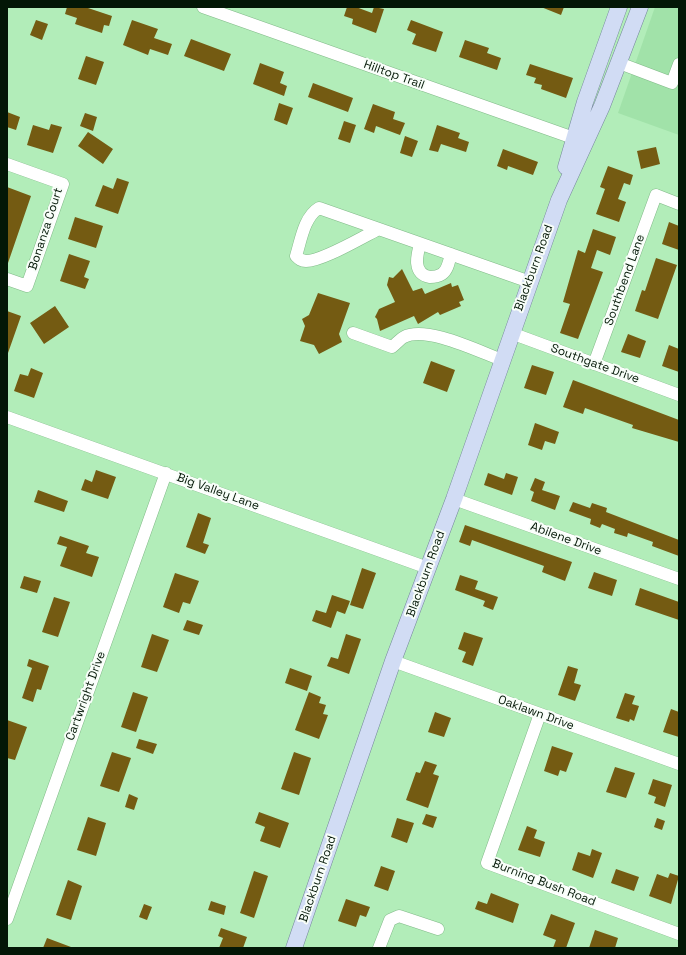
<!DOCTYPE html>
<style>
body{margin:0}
#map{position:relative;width:686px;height:955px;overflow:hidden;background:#b2edb9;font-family:"Space Grotesk",sans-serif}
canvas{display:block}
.frame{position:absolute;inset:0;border:8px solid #031706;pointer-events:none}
</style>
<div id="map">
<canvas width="686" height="955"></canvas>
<div class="frame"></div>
</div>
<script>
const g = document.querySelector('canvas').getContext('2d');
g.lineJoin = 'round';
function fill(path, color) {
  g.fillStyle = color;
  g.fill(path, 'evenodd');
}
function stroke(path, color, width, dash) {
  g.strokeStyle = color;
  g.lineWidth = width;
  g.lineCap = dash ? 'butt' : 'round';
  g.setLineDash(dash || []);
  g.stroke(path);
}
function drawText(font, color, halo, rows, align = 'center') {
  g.font = font + ' "Space Grotesk",sans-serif';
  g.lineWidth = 4;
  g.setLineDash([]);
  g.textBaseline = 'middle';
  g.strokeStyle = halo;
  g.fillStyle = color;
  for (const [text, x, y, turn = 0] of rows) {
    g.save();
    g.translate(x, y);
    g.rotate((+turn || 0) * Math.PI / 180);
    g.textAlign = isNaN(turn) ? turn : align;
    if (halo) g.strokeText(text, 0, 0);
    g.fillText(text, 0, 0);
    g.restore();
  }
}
fill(new Path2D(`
 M655 7H679V135L618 113Z`), '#a1e2a9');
fill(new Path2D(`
 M67 7H85L112 16 109 26 104 25 102 33 75 24 77 18 65 14Z
 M347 7H356L372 13 374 7 384 9 376 33 352 24 353 19 344 16Z
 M541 7H564L561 15Z
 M36 20 48 24 42 40 30 35Z
 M132 20 158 29 154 38 172 44 168 55 150 49 148 55 123 45Z
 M411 20 443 32 436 52 412 44 416 34 407 30Z
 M191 39 231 54 224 71 184 56Z
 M465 40 489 48 487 53 501 58 497 70 459 57Z
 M86 56 104 62 96 85 78 79Z
 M260 63 284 72 280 83 287 86 284 96 253 84Z
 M530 64 573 78 566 98 541 89 542 85 534 83 536 78 526 75Z
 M313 83 353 98 348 112 308 97Z
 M279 103 293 108 287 125 274 120Z
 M373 104 395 112 393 119 405 123 400 135 376 126 374 133 364 129Z
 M7 112 20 117 16 130 7 127Z
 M85 113 97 117 93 131 80 126Z
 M344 121 356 125 350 143 338 139Z
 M51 124 62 127 53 153 27 145 33 125 49 130Z
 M437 125 460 133 458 138 469 142 466 152 441 144 438 152 429 150Z
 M88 132 113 149 103 164 78 146Z
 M405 136 418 141 412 157 400 153Z
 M656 147 660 164 641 169 637 151Z
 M503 149 538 162 533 175 508 166 507 170 497 166Z
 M608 166 633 175 630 185 624 183 618 199 626 202 619 222 596 214 605 189 600 187Z
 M117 178 129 182 118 214 95 206 103 185 113 189Z
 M7 187 31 196 8 263H7Z
 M75 217 103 226 96 248 68 239Z
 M669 222 679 226V250L662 244Z
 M593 229 616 237 610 255 597 250 591 268 603 272 578 339 560 333 570 304 563 302 578 250 585 253Z
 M69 254 90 261 84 277 89 279 85 289 60 281Z
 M656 258 677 265 658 319 635 311 642 290 645 291Z
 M402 269 413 291 422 288 425 294 451 283 452 287 458 285 464 300 459 302 461 306 440 315 438 312 418 324 414 316 380 331 377 319 375 317 379 309 395 302 387 285 389 277 393 278Z
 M318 293 350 303 339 334 342 342 319 354 314 345 300 341 305 326 302 319 309 315Z
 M55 306 69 327 44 344 30 323Z
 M7 311 21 316 8 353H7Z
 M628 334 646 341 640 358 621 352Z
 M669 345 679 349V372L662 366Z
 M431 361 455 370 447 392 423 383Z
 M532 365 554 372 546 395 524 388Z
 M31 368 43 373 34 398 14 391 20 374 28 376Z
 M573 380 679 420V442L632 428 633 425 585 408 583 414 563 407Z
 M535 423 559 432 555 444 545 441 542 450 528 445Z
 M96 470 116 477 108 499 81 490 85 479 92 482Z
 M488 473 504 479 506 473 518 477 512 495 484 485Z
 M535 478 545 482 542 490 560 496 555 510 531 501 534 492 530 490Z
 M38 490 68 501 64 512 34 502Z
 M573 502 590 508 592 503 607 508 606 512 679 540V556L652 546 653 542 628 533 627 537 614 533 615 529 602 524 600 528 590 524 591 519 569 511Z
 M198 513 211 518 203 543 209 545 205 554 186 547Z
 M465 525 572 562 565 581 542 572 544 566 472 540 470 546 459 542Z
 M60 536 89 546 86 553 99 557 92 577 60 566 67 547 57 544Z
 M362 568 376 573 363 609 350 605Z
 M594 572 617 580 612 596 588 588Z
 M175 573 199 581 190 604 183 602 179 613 163 607Z
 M460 575 478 581 475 589 498 597 493 610 483 606 485 601 455 590Z
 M24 576 41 581 37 593 20 588Z
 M640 588 679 602V620L635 605Z
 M332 595 350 601 345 614 337 611 331 628 312 621 316 610 326 613Z
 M54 597 70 602 58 637 42 632Z
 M187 620 203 625 199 635 183 630Z
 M464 632 483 638 473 666 462 662 466 652 458 649Z
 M152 634 169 640 157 672 141 667Z
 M346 634 361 639 349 674 327 666 331 657 338 659Z
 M29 659 49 666 41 690 37 689 33 702 22 698 32 668 27 666Z
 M568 666 578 669 574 683 581 685 575 701 558 695Z
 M290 668 312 676 307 691 285 683Z
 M133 692 148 697 136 732 121 727Z
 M309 692 321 697 319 703 326 705 323 714 328 715 319 739 295 730Z
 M625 693 635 696 632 704 639 706 634 721 630 719 629 722 616 718Z
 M671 709 679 712V737L663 732Z
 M435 712 451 718 444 737 428 732Z
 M7 720 27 727 15 760 7 758Z
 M139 739 157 744 153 754 136 748Z
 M552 746 573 753 566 772 560 770 558 776 544 771Z
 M112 752 131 758 119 792 100 786Z
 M294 752 311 758 299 795 281 789Z
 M425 761 437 765 433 774 439 776 428 808 406 800 416 772 420 773Z
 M615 767 635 773 626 798 606 792Z
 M653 779 672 785 665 807 654 803 656 797 648 794Z
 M129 794 138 798 134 810 125 807Z
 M259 812 289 823 280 848 260 841 265 827 255 823Z
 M426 814 437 817 433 828 422 824Z
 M88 817 106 823 96 856 77 850Z
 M397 818 414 823 407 843 391 837Z
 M657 818 665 821 662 830 654 827Z
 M527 826 537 830 534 838 545 842 540 857 518 850Z
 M592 849 602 853 593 878 572 870 578 852 590 856Z
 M381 866 395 871 388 891 374 886Z
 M616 869 639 877 634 891 611 883Z
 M254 871 268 876 254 918 240 913Z
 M670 873 679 876 671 904 649 896 657 874 668 878Z
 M68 880 82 886 71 920 56 915Z
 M491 893 519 904 513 923 475 909 478 901 487 904Z
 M346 899 370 907 366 917 360 915 356 927 338 921Z
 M211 901 226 906 224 915 208 910Z
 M144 904 152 907 147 920 139 917Z
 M551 914 575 923 566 948H553L556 940 543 935Z
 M221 928 247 937 243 948H219L223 938 218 936Z
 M595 930 618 938 615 948H589Z
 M47 938 71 947V948H43Z`), '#745b12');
const minor = new Path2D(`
 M203 7 582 141
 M619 63 672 83 679 64
 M7 164 63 184 27 286 7 279
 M379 229C362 237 323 261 306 261 301 261 299 259 296 256 301 240 304 217 319 208L530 282
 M420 244C417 255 412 274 430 277 434 277 439 276 442 274 448 270 449 261 451 254
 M353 333 392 347C396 344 400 339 404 337 426 325 480 352 502 360
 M511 333 679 395
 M594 364 656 195 679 204
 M7 417 428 568
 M454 499 679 579
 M393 661 679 764
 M540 714 487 863 679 934
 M7 919 166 473
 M379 948 390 920 399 916 438 929`);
const major = new Path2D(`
 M566 167 585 102 619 7
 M294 948 393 661 454 499 559 200 602 106 640 7`);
stroke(minor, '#82ba89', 13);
stroke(major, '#75879c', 17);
stroke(minor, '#fff', 12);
stroke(major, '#d1dcf4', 16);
drawText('12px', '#031706', '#f8fef9', [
 ["Hilltop Trail",394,75,20],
 ["Bonanza Court",46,229,-72],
 ["Blackburn Road",534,268,-70],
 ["Southbend Lane",625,280,-70],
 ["Southgate Drive",595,364,20],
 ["Big Valley Lane",218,492,20],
 ["Abilene Drive",566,539,20],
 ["Blackburn Road",426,574,-70],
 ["Cartwright Drive",86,696,-70],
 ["Oaklawn Drive",536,713,20],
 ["Blackburn Road",318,879,-71],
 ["Burning Bush Road",544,883,21]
]);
</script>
